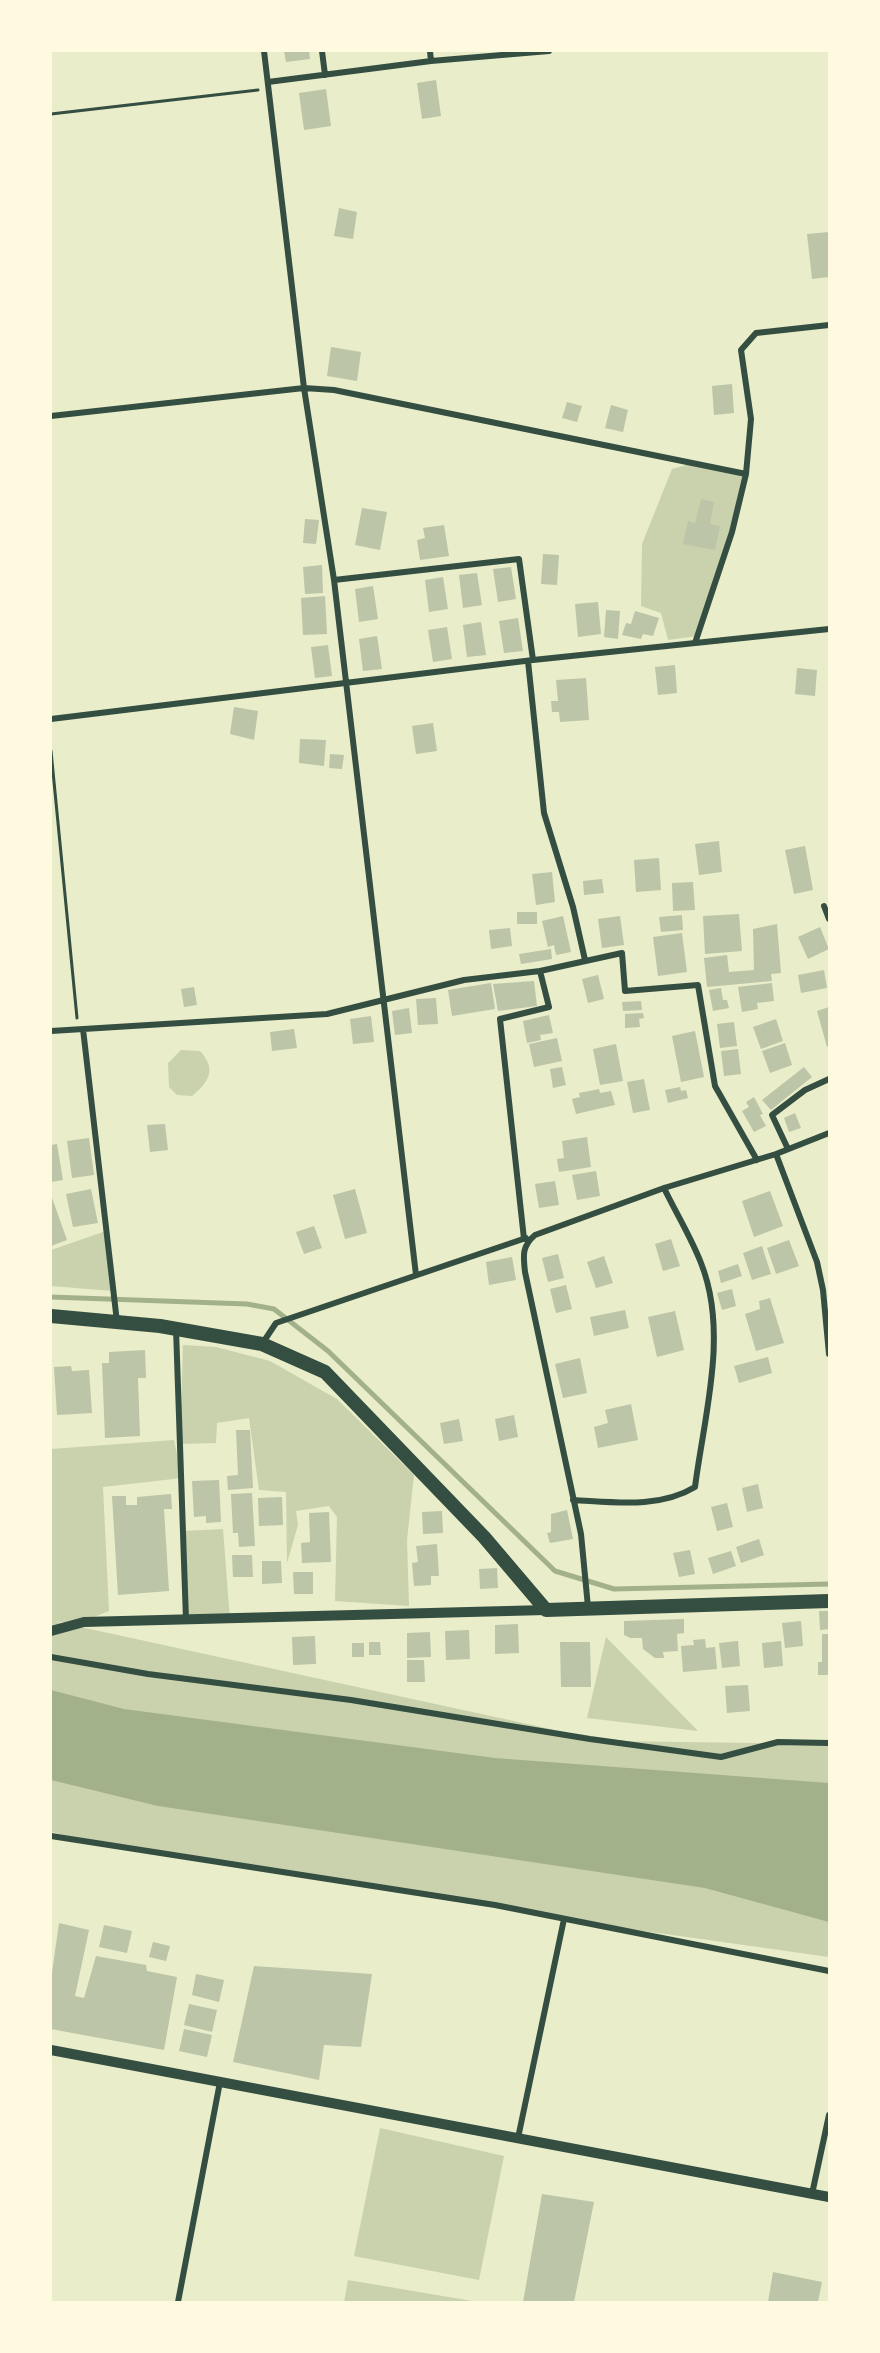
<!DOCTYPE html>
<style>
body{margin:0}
#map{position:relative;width:880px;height:2353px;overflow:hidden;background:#e9edc9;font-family:"Alegreya Sans",sans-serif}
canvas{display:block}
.frame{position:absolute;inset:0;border:52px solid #fefae0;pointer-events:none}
</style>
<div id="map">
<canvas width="880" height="2353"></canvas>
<div class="frame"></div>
</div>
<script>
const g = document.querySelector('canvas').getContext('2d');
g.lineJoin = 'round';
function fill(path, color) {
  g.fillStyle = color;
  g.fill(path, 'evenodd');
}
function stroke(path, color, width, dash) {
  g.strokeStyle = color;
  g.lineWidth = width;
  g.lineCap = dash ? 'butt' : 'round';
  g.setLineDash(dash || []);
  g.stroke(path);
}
fill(new Path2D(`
 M693 463 746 474 698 636 668 640 661 613 641 606 642 544 672 469Z
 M181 1050 200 1051C217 1069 209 1082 192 1096L177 1095 169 1087 168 1063Z
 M106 1231 113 1291 51 1286V1250Z
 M183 1345 216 1347 270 1361 337 1399 414 1475 407 1540 409 1606 335 1601 337 1517 329 1506 296 1511 298 1525 287 1563 286 1492 259 1490 249 1418 217 1423 216 1443 180 1444Z
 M174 1440 182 1478 103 1487 109 1611 76 1624 53 1621 606 1741 829 1744V1957L580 1922 95 1842 51 1832V1449Z
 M223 1529 230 1620 186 1616 183 1531Z
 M606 1637 698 1731 587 1718Z
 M380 2128 504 2156 479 2280 354 2256Z
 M348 2280 478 2302H344Z`), '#cad2ad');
fill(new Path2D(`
 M51 1690 124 1709 495 1758 829 1783V1922L705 1888 158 1806 51 1780Z`), '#a3b18a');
stroke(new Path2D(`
 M51 1297 247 1304 274 1309 328 1351 555 1571 614 1589 829 1584`), '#a3b18a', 5);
fill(new Path2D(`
 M284 51H309L310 59 286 62Z
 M436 80 441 116 422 119 417 83Z
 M326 89 331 126 304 130 299 93Z
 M339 208 357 212 353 239 334 236Z
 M829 232V277L812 279 807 234Z
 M331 347 361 352 357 381 327 376Z
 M732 384 734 413 714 415 712 386Z
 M567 402 582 406 577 422 562 418Z
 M611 405 628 410 623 432 605 428Z
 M701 499 714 502 710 524 720 526 715 550 683 544 688 521 695 523Z
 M362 508 387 512 380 550 355 545Z
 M305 519 319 520 316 544 303 543Z
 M444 525 449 556 420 560 417 540 425 538 423 528Z
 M543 554 559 555 557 585 541 584Z
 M322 565 323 593 305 594 303 567Z
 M511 567 516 599 498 602 493 569Z
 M477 573 482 605 463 608 459 575Z
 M443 577 448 609 429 612 425 580Z
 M373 586 378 619 359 622 355 589Z
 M325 596 327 634 303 635 301 598Z
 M598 602 601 634 578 637 575 604Z
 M606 610 620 611 618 639 604 637Z
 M635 611 659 618 653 636 643 634 641 639 622 635 626 623 631 624Z
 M518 618 523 651 504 653 499 621Z
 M481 622 486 655 467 657 463 625Z
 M447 627 452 659 433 662 428 630Z
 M377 636 382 669 363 671 359 639Z
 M328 645 332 676 315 678 311 647Z
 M675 665 677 693 658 695 655 667Z
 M797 668 817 670 815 696 795 694Z
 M586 678 589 720 560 722 559 712H552L551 701H558L556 680Z
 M234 707 258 711 254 740 230 734Z
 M433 723 437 751 416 754 412 726Z
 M300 739 326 740 324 766 299 763Z
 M330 754 344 755 342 769 329 768Z
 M719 841 722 872 699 875 695 844Z
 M805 846 813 890 794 894 785 850Z
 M659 858 661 890 636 892 634 860Z
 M552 872 555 902 536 905 532 874Z
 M602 879 604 893 584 895 583 881Z
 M693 882 695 910 673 911 672 883Z
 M517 912H537V924H517Z
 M739 914 742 951 705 954 703 916Z
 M682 915 683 930 661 932 659 917Z
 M563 916 571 952 556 955 554 945 548 947 542 921Z
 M620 916 624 945 602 948 598 919Z
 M777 924 781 973 771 974 772 981 707 987 704 958 727 955 729 972 754 970 753 929Z
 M820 927 829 949 808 959 798 937Z
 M510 928 512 946 491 949 489 930Z
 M682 933 687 972 658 976 653 937Z
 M551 949 552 959 521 964 519 954Z
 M824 970 827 988 801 993 798 975Z
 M598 975 604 999 588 1003 582 979Z
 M534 981 537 1006 498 1011 493 984Z
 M491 983 495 1009 452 1016 448 990Z
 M772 983 774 1001 757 1003 758 1009 742 1012 738 987Z
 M194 987 197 1005 184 1007 181 989Z
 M721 988 723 1000H727L729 1008 713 1011 709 990Z
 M436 998 438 1024 418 1025 416 999Z
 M641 1001 642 1010 623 1011 622 1002Z
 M829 1007V1046L827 1047 817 1011Z
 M409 1008 412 1033 395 1035 392 1011Z
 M643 1013 644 1018 639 1019 640 1027 625 1028V1014Z
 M549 1015 553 1033 540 1035 541 1040 527 1043 523 1021Z
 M371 1016 374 1042 353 1044 350 1019Z
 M776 1019 783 1041 761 1049 753 1027Z
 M734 1022 737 1046 720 1048 717 1024Z
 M294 1029 297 1048 272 1051 270 1032Z
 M695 1031 704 1077 681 1082 672 1036Z
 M557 1038 562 1061 534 1067 529 1044Z
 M785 1043 792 1065 770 1073 762 1051Z
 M616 1044 623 1081 600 1085 593 1049Z
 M738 1049 741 1074 724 1076 721 1051Z
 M562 1067 566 1085 553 1088 550 1069Z
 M804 1067 812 1077 771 1110 762 1100Z
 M644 1079 650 1110 633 1113 627 1082Z
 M680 1087 681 1091 686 1090 688 1098 668 1103 665 1090Z
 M599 1089 600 1093 611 1091 615 1105 576 1114 572 1099 580 1097 579 1093Z
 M754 1097 763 1114 760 1115 766 1126 754 1132 742 1111 749 1107 746 1102Z
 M795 1113 801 1128 789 1132 784 1118Z
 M165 1124 168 1150 150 1152 147 1125Z
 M587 1137 591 1167 559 1172 557 1159 564 1158 562 1141Z
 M89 1138 94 1175 72 1178 67 1141Z
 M57 1144 63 1180 51 1182V1145Z
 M596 1171 600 1196 577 1200 572 1175Z
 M555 1181 559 1205 539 1208 535 1184Z
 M91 1189 98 1223 73 1227 66 1194Z
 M355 1189 367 1233 345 1239 333 1195Z
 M770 1191 783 1226 754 1237 742 1201Z
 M51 1195 67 1240 51 1246Z
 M314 1226 322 1248 304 1254 296 1232Z
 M671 1239 680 1266 663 1271 655 1244Z
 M789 1240 799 1266 776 1274 767 1248Z
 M762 1246 771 1274 752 1280 743 1253Z
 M558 1254 564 1278 548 1282 542 1258Z
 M604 1256 613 1283 596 1288 587 1262Z
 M512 1257 516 1280 489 1285 486 1262Z
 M738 1264 742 1276 721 1283 718 1271Z
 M566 1285 572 1309 556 1313 550 1289Z
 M732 1289 736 1306 722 1310 717 1293Z
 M770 1298 784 1343 756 1351 745 1314 760 1309 759 1301Z
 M625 1310 629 1328 594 1336 590 1317Z
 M675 1311 684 1350 657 1357 648 1317Z
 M145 1350 146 1378H138L140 1436 105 1438 102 1363H109V1352Z
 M768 1357 772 1373 739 1383 734 1366Z
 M580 1358 587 1393 563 1398 555 1364Z
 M71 1366 72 1371 89 1370 92 1413 57 1415 54 1367Z
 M631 1404 638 1440 598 1448 594 1427 608 1423 605 1410Z
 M514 1415 518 1437 499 1441 495 1419Z
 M459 1419 463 1441 444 1444 440 1423Z
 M236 1430H250L253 1488 228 1490 227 1476 238 1475Z
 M219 1480 221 1522 206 1523V1516L194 1517 192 1481Z
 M758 1484 763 1508 747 1512 742 1488Z
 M252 1493 255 1546 239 1547 238 1533H233L231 1494Z
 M171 1494 172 1509H164L169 1591 118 1595 112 1496H126V1505H137V1497Z
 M282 1497 283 1525 259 1526 258 1498Z
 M727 1503 733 1527 717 1531 711 1507Z
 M567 1510 573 1539 550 1543 547 1533 551 1532V1514Z
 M442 1511 443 1533 423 1534 422 1512Z
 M329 1512 331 1562 302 1563 301 1543 310 1542 309 1513Z
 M759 1539 764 1555 741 1563 736 1547Z
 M437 1544 439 1576H431V1585L414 1586 412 1563 418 1562 416 1546Z
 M690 1550 695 1574 679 1577 673 1553Z
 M731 1551 736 1566 713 1574 708 1558Z
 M232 1555H252L253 1577H233Z
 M262 1561H281L282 1583 262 1584Z
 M497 1568 498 1588 480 1589 479 1569Z
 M293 1572H313V1594H294Z
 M819 1611H829V1629L820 1630Z
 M684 1619V1633L677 1634 678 1651 663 1652 664 1658H655L643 1649 642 1638H630L624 1635V1621Z
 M801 1621 803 1646 785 1648 782 1623Z
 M518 1624 519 1653 495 1654V1625Z
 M469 1630 470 1659 446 1660 445 1631Z
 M430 1632 431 1657 407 1658V1633Z
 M822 1634H829V1675H818V1662H822Z
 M315 1636 316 1664 293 1665 292 1637Z
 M705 1639 706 1648 715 1647 717 1669 683 1672 681 1646 694 1645 693 1640Z
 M738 1641 740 1666 722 1668 719 1643Z
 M781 1641 783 1666 764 1668 762 1643Z
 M369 1642H380L381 1655H369Z
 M560 1642H590L591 1687H561Z
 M352 1643H364V1657H352Z
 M407 1660H424L425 1682H407Z
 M748 1685 750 1711 727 1713 725 1686Z
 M59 1923 89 1930 75 1996 84 1998 96 1956 146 1965 147 1971 177 1977 164 2050 51 2029V1980Z
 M104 1925 132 1931 127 1953 99 1947Z
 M153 1942 170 1946 166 1961 149 1957Z
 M254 1966 372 1974 361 2047 324 2045 319 2080 233 2062Z
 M196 1974 224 1980 219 2002 192 1995Z
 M189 2004 217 2010 212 2032 184 2025Z
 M184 2029 212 2035 207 2057 179 2051Z
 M542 2194 594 2202 574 2302H523Z
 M773 2272 822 2282 818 2302H768Z`), '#bcc5a7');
stroke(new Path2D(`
 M51 114 258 90
 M51 751 77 1018`), '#344e41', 3);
stroke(new Path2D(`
 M264 51 304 388 334 580 416 1275
 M322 51 325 75
 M430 51 431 61
 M268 82 431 61 549 51
 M51 416 304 388 334 390 746 474 751 419 741 350 756 333 829 325
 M334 580 519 559 533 660
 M695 643 732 532 746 474
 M528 661 544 813 573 907 585 960
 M51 719 533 660 829 629
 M824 906 829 919
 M83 1029 117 1322
 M51 1031 327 1014 464 980 540 971 622 953 625 991 698 985 715 1086 757 1160
 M788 1149 772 1115 805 1090 829 1079
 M776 1154 817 1262 823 1290 829 1354
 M524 1239 500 1019 549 1007 540 971
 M176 1329 186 1620
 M262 1344 276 1323 526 1238
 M573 1500C613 1502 659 1509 695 1487 704 1416 729 1333 701 1263 691 1237 676 1213 664 1188
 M588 1607 581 1534 525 1272C523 1255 522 1246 535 1235L664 1188 776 1154 829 1133
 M51 1657 148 1674 351 1700 590 1739 721 1757 778 1742 829 1743
 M51 1836 495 1905 829 1971
 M518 2138 564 1919
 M812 2194 829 2115
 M178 2302 220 2082`), '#344e41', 6);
stroke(new Path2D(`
 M51 1631 84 1622 546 1610
 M51 2050 829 2197`), '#344e41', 10);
stroke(new Path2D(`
 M51 1316 160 1326 262 1344 325 1372 484 1537 546 1610 829 1601`), '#344e41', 14);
</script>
